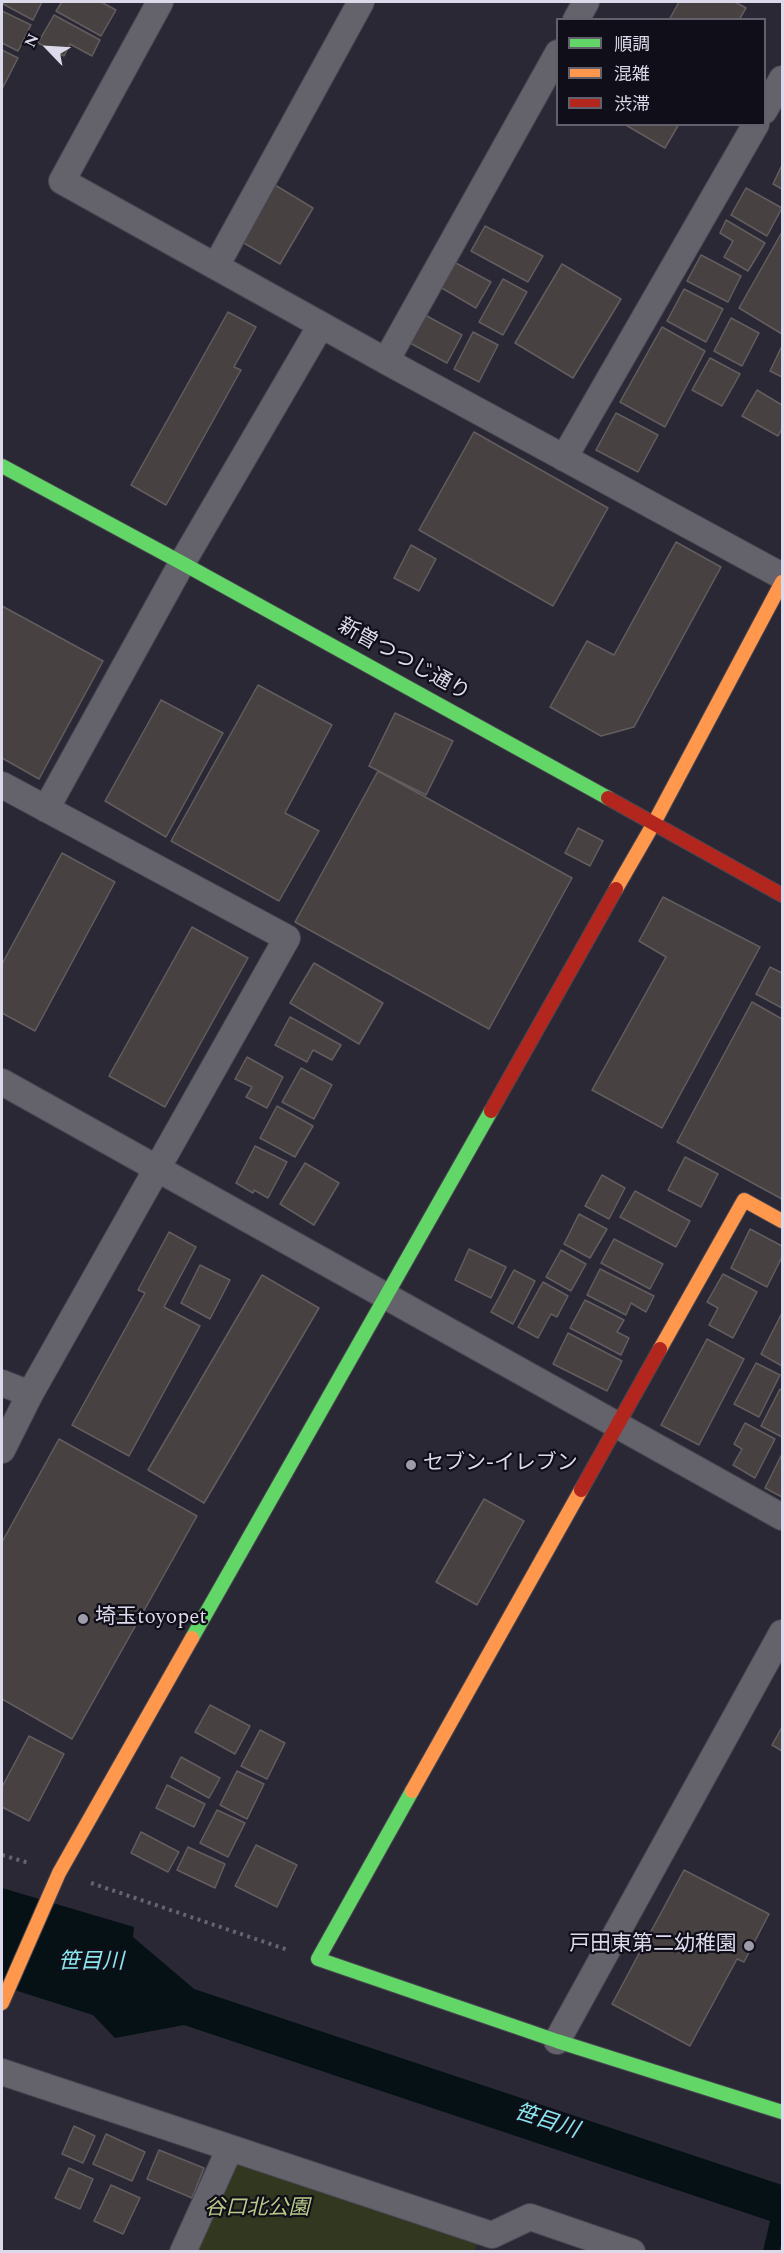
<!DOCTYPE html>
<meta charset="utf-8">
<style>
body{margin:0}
#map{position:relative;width:784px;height:2253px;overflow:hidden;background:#2a2835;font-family:Spectral,"Noto Sans JP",serif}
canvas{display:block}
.frame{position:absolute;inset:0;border:3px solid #dcdaea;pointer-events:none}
.legend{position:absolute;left:556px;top:18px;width:210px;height:108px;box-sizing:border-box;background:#100e19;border:2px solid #62606d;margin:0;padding:8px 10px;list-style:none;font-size:18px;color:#dcdaea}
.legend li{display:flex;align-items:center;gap:12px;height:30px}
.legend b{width:30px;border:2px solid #62606d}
.north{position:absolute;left:18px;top:18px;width:60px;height:60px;-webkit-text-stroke:4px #100e19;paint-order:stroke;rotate:295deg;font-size:16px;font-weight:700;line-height:24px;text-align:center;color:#dcdaea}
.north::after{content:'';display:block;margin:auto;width:21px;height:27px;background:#dcdaea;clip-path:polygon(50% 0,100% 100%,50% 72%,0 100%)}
</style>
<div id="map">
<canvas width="784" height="2253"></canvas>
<div class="frame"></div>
<ul class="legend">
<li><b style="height:8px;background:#63d668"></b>順調</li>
<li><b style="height:8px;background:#ff974d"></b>混雑</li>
<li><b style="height:8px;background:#b3261e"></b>渋滞</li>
</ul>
<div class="north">N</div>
</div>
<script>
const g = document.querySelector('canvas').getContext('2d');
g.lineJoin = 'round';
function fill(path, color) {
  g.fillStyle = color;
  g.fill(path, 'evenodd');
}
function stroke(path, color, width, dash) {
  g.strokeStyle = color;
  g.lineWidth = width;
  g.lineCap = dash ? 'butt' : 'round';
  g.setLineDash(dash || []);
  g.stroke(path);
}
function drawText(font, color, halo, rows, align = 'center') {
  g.font = font + ' Spectral,"Noto Sans JP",serif';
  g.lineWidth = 4.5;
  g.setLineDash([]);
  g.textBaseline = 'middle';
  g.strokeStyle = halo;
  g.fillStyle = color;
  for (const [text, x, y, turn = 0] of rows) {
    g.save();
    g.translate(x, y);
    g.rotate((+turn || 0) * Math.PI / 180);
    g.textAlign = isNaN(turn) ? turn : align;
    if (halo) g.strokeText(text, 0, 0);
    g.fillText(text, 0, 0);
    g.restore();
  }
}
fill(new Path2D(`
 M235 2159 478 2242 474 2252H193Z`), '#32381f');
fill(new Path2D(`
 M2 1888 134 1927 133 1937 194 1989 782 2185V2242L779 2251H763L770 2221 184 2025 115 2038 93 2015 2 1986Z`), '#051114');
const building = new Path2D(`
 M4 2H42L33 20 3 4Z
 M62 2H101L116 10 101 36 56 11Z
 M679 2H735L746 8 739 20H669Z
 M2 11 31 25 18 51 2 43Z
 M54 15 100 40 92 56 70 44 64 56 38 43Z
 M2 50 18 58 2 89Z
 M624 124H679L665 148Z
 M782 165V189L773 184Z
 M270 182 313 208 280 264 237 239Z
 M746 188 782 208 767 236 731 215Z
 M726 220 765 243 748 271 724 257 733 241 720 233Z
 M485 226 543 256 528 282 471 251Z
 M782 232V334L739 308Z
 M701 255 741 276 728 302 687 281Z
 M454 262 491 282 476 308 440 287Z
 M562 264 621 299 573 378 515 343Z
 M503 279 527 292 503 335 479 322Z
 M684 289 723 309 706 342 667 321Z
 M228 312 256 327 234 367 241 370 166 505 131 485Z
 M425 315 462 335 447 363 410 343Z
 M731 318 759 333 742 366 714 351Z
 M662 327 705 351 665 427 620 402Z
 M473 332 498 345 479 382 454 369Z
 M782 346V377L770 371Z
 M710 358 740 374 722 406 692 390Z
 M757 390 782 405V429L778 436 742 416Z
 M616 413 658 435 638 472 596 450Z
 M474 432 608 508 553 606 419 530Z
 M676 542 721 567 634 727 601 736 550 707 587 641 614 655Z
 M411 545 436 559 419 591 394 578Z
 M2 606 103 661 39 779 2 758Z
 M258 685 332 725 285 813 319 831 279 901 171 841Z
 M161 700 223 733 166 837 105 801Z
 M395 713 453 741 426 795 369 766Z
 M378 771 572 878 489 1029 295 922Z
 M578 828 603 841 590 866 565 853Z
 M62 853 115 882 35 1031 2 1013V964Z
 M663 897 760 947 662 1128 592 1090 666 957 639 941Z
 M192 927 248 958 165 1107 109 1076Z
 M314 963 383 1003 359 1044 290 1003Z
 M770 967 782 973V1008L756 994Z
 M752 1002 782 1019V1199L677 1142Z
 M290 1017 341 1045 332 1060 313 1050 307 1062 275 1045Z
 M247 1057 283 1077 267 1108 246 1097 252 1087 235 1079Z
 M301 1068 332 1085 314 1119 282 1102Z
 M277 1106 313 1126 295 1157 260 1138Z
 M255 1146 287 1162 268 1198 254 1190 253 1193 236 1183Z
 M685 1157 718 1174 701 1207 668 1190Z
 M305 1163 339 1183 314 1225 280 1204Z
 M602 1175 625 1188 609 1219 585 1206Z
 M635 1191 690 1221 676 1247 620 1217Z
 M579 1214 607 1229 590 1258 564 1244Z
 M750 1229 782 1246V1257L767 1287 731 1268Z
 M169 1232 196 1247 164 1307 200 1326 129 1456 72 1425 145 1293 138 1290Z
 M614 1239 663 1264 650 1289 601 1263Z
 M469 1249 506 1267 491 1298 455 1280Z
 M561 1250 586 1264 571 1291 546 1277Z
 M200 1265 230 1280 210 1319 181 1303Z
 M600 1269 654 1296 646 1312 631 1303 626 1315 587 1295Z
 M514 1270 535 1281 513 1324 491 1312Z
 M723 1274 757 1292 733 1338 709 1325 718 1308 707 1302Z
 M262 1275 319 1308 204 1503 148 1470Z
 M543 1282 568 1296 557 1317 551 1314 538 1338 518 1327Z
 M585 1300 624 1320 617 1332 629 1338 621 1355 570 1328Z
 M782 1313V1366L761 1354Z
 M568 1333 622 1361 607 1391 553 1364Z
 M707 1339 744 1359 699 1445 661 1425Z
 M756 1363 780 1375 759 1417 734 1404Z
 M780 1389 782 1391V1437L761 1426Z
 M745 1423 775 1439 755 1478 733 1465 742 1449 734 1444Z
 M59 1439 197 1516 72 1739 2 1699V1542Z
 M782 1454V1497L765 1488Z
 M484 1499 524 1521 477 1605 436 1582Z
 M210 1705 250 1726 235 1754 195 1732Z
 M782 1727V1751L772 1745Z
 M260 1730 285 1743 267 1779 241 1766Z
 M29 1736 64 1754 29 1821 2 1807V1787Z
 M181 1757 220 1778 209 1798 171 1777Z
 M237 1771 264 1784 247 1819 220 1805Z
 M167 1785 205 1804 194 1827 156 1808Z
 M217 1810 245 1823 228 1857 200 1843Z
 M141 1832 179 1852 168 1872 131 1853Z
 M256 1845 297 1865 277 1907 235 1886Z
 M188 1847 225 1864 215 1888 177 1870Z
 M684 1870 769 1914 744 1962 737 1959 690 2046 612 2004Z
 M74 2126 95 2136 83 2163 62 2154Z
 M106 2134 145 2152 132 2181 93 2164Z
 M159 2150 204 2168 192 2198 147 2179Z
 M69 2168 93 2179 80 2209 55 2198Z
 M111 2185 140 2198 123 2234 94 2221Z`);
fill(building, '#474141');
stroke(building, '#635d5f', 1.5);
const street = new Path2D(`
 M160 2 62 181 386 361 558 53
 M576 20 586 2
 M764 111 782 79
 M216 266 361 2
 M386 361 782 576
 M564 458 756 124
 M2 785 287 938 30 1394 2 1450
 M46 809 182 563 321 325
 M2 1082 782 1517
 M2 1383 30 1394
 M557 2041 782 1633
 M2 2072 492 2235 530 2217 632 2252
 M183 2252 230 2148`);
const fast = new Path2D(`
 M2 466 182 563 608 798
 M192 1638 491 1111
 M412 1791 318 1959 557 2041 782 2112`);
const slow = new Path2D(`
 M616 889 654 823 782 582
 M660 1349 744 1200 782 1221
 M412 1791 581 1490
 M2 2003 59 1873 192 1638`);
const jam = new Path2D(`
 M608 798 782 895
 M491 1111 616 889
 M581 1490 660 1349`);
stroke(street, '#484651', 28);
stroke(fast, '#484651', 16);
stroke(slow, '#484651', 16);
stroke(jam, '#484651', 16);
stroke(new Path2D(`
 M2 1855 29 1863
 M91 1883 288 1950`), '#66646e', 4, [3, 4.5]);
stroke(street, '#64636c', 26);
stroke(fast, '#63d668', 14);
stroke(slow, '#ff974d', 14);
stroke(jam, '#b3261e', 14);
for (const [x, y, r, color] of [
 [411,1465,6,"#9e9cab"],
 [83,1619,6,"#9e9cab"],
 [749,1946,6,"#9e9cab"]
]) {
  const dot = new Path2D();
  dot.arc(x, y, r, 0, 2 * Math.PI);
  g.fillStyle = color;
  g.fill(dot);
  stroke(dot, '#100e19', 2);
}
drawText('21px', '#dcdaea', '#100e19', [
 ["新曽つつじ通り",403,661,29]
]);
drawText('21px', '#dcdaea', '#100e19', [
 ["セブン-イレブン",423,1465],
 ["埼玉toyopet",95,1619],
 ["戸田東第二幼稚園",737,1946,"right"]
], 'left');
drawText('italic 21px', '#b8ca88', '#100e19', [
 ["谷口北公園",257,2210]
]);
drawText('italic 22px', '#88e6ed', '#100e19', [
 ["笹目川",91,1964],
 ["笹目川",546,2123,18]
]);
</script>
